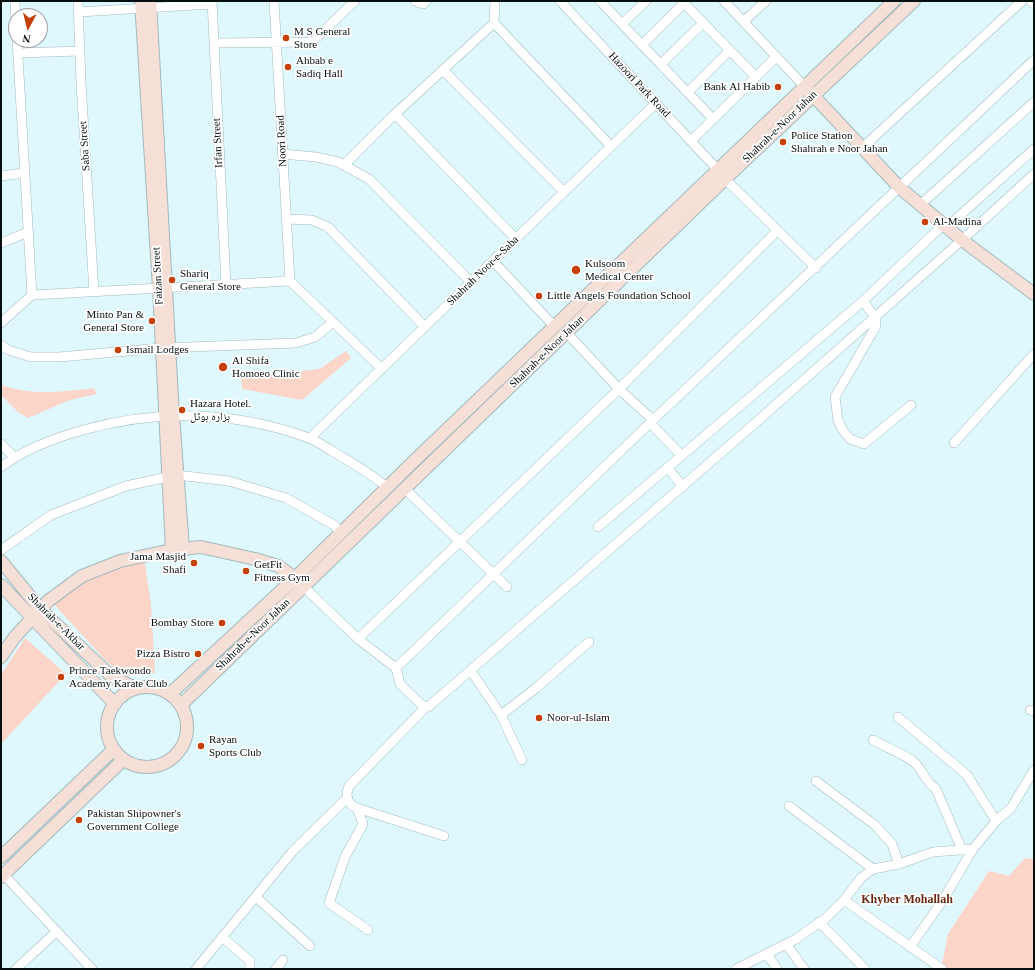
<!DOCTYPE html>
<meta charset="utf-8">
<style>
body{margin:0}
#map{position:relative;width:1035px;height:970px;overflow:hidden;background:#dff8fd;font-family:"Times New Roman",serif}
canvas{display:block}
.frame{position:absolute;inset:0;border:2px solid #071011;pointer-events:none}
.north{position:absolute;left:8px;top:8px;width:40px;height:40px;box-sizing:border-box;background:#fff;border:1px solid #9c9fa0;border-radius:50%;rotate:187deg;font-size:11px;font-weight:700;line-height:16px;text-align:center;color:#071011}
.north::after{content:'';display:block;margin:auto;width:14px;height:18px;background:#c63f04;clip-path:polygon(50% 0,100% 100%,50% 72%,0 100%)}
</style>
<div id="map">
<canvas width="1035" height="970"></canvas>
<div class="frame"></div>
<div class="north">N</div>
</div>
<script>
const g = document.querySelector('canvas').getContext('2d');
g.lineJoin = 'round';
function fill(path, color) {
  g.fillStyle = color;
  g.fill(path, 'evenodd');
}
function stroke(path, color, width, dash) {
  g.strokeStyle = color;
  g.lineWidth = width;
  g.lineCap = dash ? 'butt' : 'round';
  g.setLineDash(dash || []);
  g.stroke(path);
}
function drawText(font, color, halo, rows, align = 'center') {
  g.font = font + ' "Times New Roman","Noto Naskh Arabic",serif';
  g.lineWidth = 3.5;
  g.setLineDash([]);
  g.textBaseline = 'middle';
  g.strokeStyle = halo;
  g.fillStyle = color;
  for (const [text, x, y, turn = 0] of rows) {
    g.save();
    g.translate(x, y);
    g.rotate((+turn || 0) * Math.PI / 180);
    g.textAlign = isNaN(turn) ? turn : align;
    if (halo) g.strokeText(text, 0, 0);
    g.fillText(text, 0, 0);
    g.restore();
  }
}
fill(new Path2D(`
 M346 351 351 358 302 400 242 389 241 378 319 369Z
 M1 385C34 396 60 392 94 388L97 394 70 400 28 418 19 413 1 395Z
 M144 558 151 604 155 673H141L125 677 105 660 53 603 93 576Z
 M25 638 66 674 1 744V675Z
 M1034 858V969H941L948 934 989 871 1009 876 1024 859Z`), '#fcd5c9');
const street = new Path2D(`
 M15 1 16 23
 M78 1 81 83 94 292
 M212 1 226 285
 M274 1 290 281
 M415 1 423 4 426 1
 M560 1 717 169
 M600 1 713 119
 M682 1 756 77
 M724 1 804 86
 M1031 1 1034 4
 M79 12 212 4
 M744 21 766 1
 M494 23 611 146
 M622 24 646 1
 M17 40 32 295
 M214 43 309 42 315 39 355 1
 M642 45 684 3
 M18 53 80 51
 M661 64 703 23
 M443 70 564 192
 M688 92 730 50
 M395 114 516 239
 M692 140 776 57
 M862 148 1022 1
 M282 154 316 157 338 162 369 179 471 282
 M344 165 395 114 494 23 495 1
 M1 176 24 173
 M725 179 816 268
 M920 205 1034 102
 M286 219 312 220 328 227 425 327
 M947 227 1034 149
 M1 243 28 232
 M493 261 554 326
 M863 301 875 317 876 326 835 397 838 420 842 429 850 439 864 444 911 405
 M1 323 32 295 290 281 382 369
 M567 333 619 389 653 420
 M1 345 8 350 31 357H59L162 348 296 343 315 337 333 322
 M650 423 682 456
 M310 438 656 103
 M954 443 1034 354
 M1 444 14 457
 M1 467C25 449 54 438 83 430 159 409 234 411 309 438 317 441 325 447 332 451 352 463 371 473 388 488
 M668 468 683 487
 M405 489 507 587
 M598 527 863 301 944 224
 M1 550 51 515 126 486 177 475 229 481 286 498 334 525 341 533
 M303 586 358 639 396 668 400 684 423 706 428 707 753 425 962 240 1034 174
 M358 639 619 389 777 231
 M396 668 653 420 1034 60
 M471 671 501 715 522 760
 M426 707 349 786C345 796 347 804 357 808L444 836
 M1030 710 1034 711
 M501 715 536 688 589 642
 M898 717 967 775 996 821
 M873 740C885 747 904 754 914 762 923 770 926 783 936 789L962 850
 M816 781 875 825 892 844 899 864
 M789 806 873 869
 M357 808 363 824 345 857 329 903 368 930
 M4 875 92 969
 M256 897 310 946
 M844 900 942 969
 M819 922 865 969
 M222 937 250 961V969
 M786 944 804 969
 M910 947 943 900 973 849 996 821 1011 808 1034 770
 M767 954 777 969
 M16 969 57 931
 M196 969 293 851 347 798
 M276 969 283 960
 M736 969 796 939 826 918 844 900 861 878 873 869 899 864 933 852 973 849`);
const secondary = new Path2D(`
 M141 1 159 288 172 550
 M150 1 173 415 183 549
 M808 90 899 187 962 240 1034 294
 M1 561 41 610 113 678 136 688
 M1 585 115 704
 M41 610 48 601 82 576 120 561 172 550 201 547 255 559 278 566 295 578
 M1 657 14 638 32 618
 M107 727a40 40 0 1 1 80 0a40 40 0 1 1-80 0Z
 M170 694 295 578 414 461 894 1
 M181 705 725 179 914 1
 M1 857 113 750
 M1 877 123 760`);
stroke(street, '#a2babe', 10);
stroke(secondary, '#a2babe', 14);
stroke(street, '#fff', 9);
stroke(secondary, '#f6dfd7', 12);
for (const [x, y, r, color] of [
 [286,38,4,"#c63f04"],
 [288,67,4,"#c63f04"],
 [778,87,4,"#c63f04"],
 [783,142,4,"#c63f04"],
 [925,222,4,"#c63f04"],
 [576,270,5,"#c63f04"],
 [172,280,4,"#c63f04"],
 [539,296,4,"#c63f04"],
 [152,321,4,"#c63f04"],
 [118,350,4,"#c63f04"],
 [223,367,5,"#c63f04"],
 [182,410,4,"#c63f04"],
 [194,563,4,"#c63f04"],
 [246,571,4,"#c63f04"],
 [222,623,4,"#c63f04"],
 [198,654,4,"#c63f04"],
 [61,677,4,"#c63f04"],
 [539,718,4,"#c63f04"],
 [201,746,4,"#c63f04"],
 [79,820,4,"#c63f04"]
]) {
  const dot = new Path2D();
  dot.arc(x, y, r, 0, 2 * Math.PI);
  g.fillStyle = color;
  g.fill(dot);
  stroke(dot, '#fff', 1.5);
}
drawText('11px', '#071011', '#fff', [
 ["M S General",294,32],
 ["Store",294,45],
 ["Ahbab e",296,61],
 ["Sadiq Hall",296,74],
 ["Bank Al Habib",770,87,"right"],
 ["Police Station",791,136],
 ["Shahrah e Noor Jahan",791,149],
 ["Al-Madina",933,222],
 ["Kulsoom",585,264],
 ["Medical Center",585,277],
 ["Shariq",180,274],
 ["General Store",180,287],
 ["Little Angels Foundation School",547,296],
 ["Minto Pan &",144,315,"right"],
 ["General Store",144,328,"right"],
 ["Ismail Lodges",126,350],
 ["Al Shifa",232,361],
 ["Homoeo Clinic",232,374],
 ["Hazara Hotel۔",190,404],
 ["ہزارہ ہوٹل",190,417],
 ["Jama Masjid",186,557,"right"],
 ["Shafi",186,570,"right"],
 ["GetFit",254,565],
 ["Fitness Gym",254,578],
 ["Bombay Store",214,623,"right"],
 ["Pizza Bistro",190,654,"right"],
 ["Prince Taekwondo",69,671],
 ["Academy Karate Club",69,684],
 ["Noor-ul-Islam",547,718],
 ["Rayan",209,740],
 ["Sports Club",209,753],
 ["Pakistan Shipowner's",87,814],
 ["Government College",87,827]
], 'left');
drawText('11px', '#071011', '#fff', [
 ["Hazoori Park Road",639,85,47],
 ["Shahrah-e-Noor Jahan",780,127,-44],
 ["Noori Road",282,141,-93],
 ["Irfan Street",218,143,-93],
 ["Saba Street",85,146,-94],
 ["Shahrah Noor-e-Saba",483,271,-44],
 ["Faizan Street",158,276,-93],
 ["Shahrah-e-Noor Jahan",547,352,-44],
 ["Shahrah-e-Akbar",56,622,45],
 ["Shahrah-e-Noor Jahan",253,635,-44]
]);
drawText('bold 12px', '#6a2812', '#fff', [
 ["Khyber Mohallah",907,900]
]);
</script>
